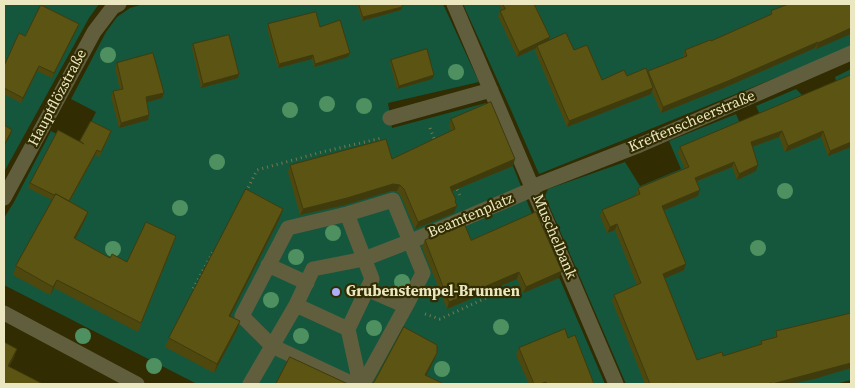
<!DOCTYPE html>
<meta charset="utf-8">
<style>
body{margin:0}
#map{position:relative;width:855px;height:388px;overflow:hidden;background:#312c01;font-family:"Source Serif 4",serif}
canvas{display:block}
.frame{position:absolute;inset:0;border:5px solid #ebe7c1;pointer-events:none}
</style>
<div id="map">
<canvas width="855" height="388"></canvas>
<div class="frame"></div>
</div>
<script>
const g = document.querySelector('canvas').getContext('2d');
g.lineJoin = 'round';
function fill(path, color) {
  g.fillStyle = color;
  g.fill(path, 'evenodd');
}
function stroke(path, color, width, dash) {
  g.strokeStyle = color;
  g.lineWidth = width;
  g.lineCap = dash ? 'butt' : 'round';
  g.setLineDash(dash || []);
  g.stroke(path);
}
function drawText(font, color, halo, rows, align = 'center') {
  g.font = font + ' "Source Serif 4",serif';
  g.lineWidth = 4.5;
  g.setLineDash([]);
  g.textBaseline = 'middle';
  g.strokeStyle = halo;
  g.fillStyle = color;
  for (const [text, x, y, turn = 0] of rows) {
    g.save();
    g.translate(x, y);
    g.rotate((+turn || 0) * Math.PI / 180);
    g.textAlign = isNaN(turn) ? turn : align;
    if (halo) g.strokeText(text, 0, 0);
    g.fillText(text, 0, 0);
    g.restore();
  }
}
fill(new Path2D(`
 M4 4H99L89 18 4 172Z
 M143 4H443L479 82 388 103 392 128 486 103 513 166 534 219 605 384H197L4 285V218L14 202 51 131 79 146 96 112 71 99 106 32 117 17 130 8Z
 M463 4H851V47L621 141 539 174 511 110Z
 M851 69V380L835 384H626L545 196 548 189 625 162 640 186 681 169 669 141 736 114 741 126 761 117 756 106 796 89 806 99 837 85 835 77Z`), '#15573d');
stroke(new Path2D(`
 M430 128 435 141
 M455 185 461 198
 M246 192 257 170 322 152 382 138
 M197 291 193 289 214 250
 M425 314 440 319 499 292 496 285`), '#7b774e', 3, [1, 4]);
stroke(new Path2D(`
 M454 4 616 384
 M390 118 491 90
 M532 187 640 145 851 53
 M4 198 94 32 113 7 119 4
 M268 265 307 283
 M367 289 406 306
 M296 305 348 329 372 279 347 214
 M4 313 137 384
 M348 329 360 384
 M250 384 296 305 313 269 364 259 421 237 533 189
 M353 384 272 346 242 316 288 228 347 214 393 200 423 273 406 306 363 384`), '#615e3e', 15);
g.fillStyle = '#4f9060';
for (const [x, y] of [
 [108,55],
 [456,72],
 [327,104],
 [364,106],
 [290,110],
 [217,162],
 [785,191],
 [180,208],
 [333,233],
 [758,248],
 [113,249],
 [296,257],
 [402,282],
 [271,300],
 [501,327],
 [374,328],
 [83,336],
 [301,336],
 [154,366],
 [442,369]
]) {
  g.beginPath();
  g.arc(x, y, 8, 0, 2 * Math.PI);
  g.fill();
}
fill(new Path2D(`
 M357 4H402L401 10 362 21Z
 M499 4H534L550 37 549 41 574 50 602 80 627 76 648 72 683 57V56L685 50 711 41 770 15 771 11 851 4 816 49 815 48 726 87 661 113 652 92 651 94 567 127 535 51 536 48 517 57 498 16 500 11 502 10Z
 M79 24 77 29 52 78 37 71 21 103 4 94V66L25 36Z
 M268 24 320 27 348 57 314 67 312 59 278 68 267 28Z
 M193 44 238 78 201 88 192 48Z
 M391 60 432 79 397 89 390 63Z
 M117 63 164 93 162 98 147 102 148 120 119 128 111 97 113 91 120 90 115 68Z
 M851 75V147L828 156 821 137 785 152 779 137 752 147 756 171 737 180 732 167 696 182 698 196 664 210 686 264 684 270 665 278 697 360 723 356 760 344 761 341 774 338 776 331 851 313V368L791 384H645L612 301 614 295 637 285 615 230 607 233 600 216 602 210 636 195V194L638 188 685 169 678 153 680 147Z
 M451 119 513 166 452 191 456 200 454 213 415 229 401 196 397 191H391L345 205 300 215 288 172 290 165 392 159 451 131 449 126Z
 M110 136 99 157 95 155 70 201 88 212 85 220 75 239 110 258 127 262 173 245 138 332 54 288 50 295 13 275 16 266 52 200 28 188 30 183 80 141Z
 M280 218 230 316 240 321 237 330 214 373 165 347 169 338Z
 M425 240H471L559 278 523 293 517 279 447 309 422 247Z
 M568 338 594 384H529L516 355 519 348Z`), '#4e480f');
fill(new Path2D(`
 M402 7 401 10 362 21 363 17Z
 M79 24 77 29 52 78 54 73Z
 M851 28V34L816 49 818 43Z
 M550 37 548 43 537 46 536 48 517 57 519 52Z
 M818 42 815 48 726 87 661 113 663 107Z
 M350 53 348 57 314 67 315 64Z
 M313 55 312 59 278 68 279 64Z
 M39 66 37 71 21 103 23 98Z
 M239 74 238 78 201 88 203 84Z
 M434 75 432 79 397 89 399 86Z
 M653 88 651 94 567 127 569 121Z
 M164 93 162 98 144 103 146 97Z
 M149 115 148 120 119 128 121 123Z
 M12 130 10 136 4 146V145Z
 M782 131 779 137 749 148 751 142Z
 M823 131 821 137 785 152 788 146Z
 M851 142V147L828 156 830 151Z
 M97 150 95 155 66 207 68 203Z
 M515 159 513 166 447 193 450 187Z
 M734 162 732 167 692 183 695 178Z
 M758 165 756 171 737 180 739 174Z
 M393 184 400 185 397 191H391L345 205 300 215 303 209Z
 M700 190 698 196 660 212 662 206Z
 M457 206 454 213 415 229 418 222Z
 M283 209 280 218 226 325 229 316Z
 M88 212 85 220 71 247 74 238Z
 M617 224 615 230 607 233 610 227Z
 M686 264 684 270 661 280 663 274Z
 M562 271 559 278 523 293 526 287Z
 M519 272 517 279 447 309 449 302Z
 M57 280 54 288 50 295 53 287Z
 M240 321 237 330 214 373 217 364Z
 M17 349 14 358 5 375 8 366Z
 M437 353 434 360 423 382 425 375Z
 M851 363V368L814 379 791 384H772Z`), '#403b0d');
const building = new Path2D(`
 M359 4H402V7L363 17Z
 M503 4H534L550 37 519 52 500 11 505 9Z
 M789 4H851V28L818 43V42L728 81 663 107 648 71 687 56 685 50 710 40 711 41 772 14 771 11Z
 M41 5 79 24 54 73 39 66 23 98 4 88V66L19 33 25 36Z
 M316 12 320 27 340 20 350 53 315 64 313 55 279 64 268 24Z
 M566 33 574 50 587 45 602 80 624 70 627 76 646 68 653 88 569 121 537 46Z
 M229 35 239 74 203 84 193 44Z
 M427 49 434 75 399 86 391 60Z
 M153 53 164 93 146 97 149 115 121 123 113 91 123 89 117 63Z
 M851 75V142L830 151 823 131 788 146 782 131 751 142 758 165 739 174 734 162 695 178 700 190 662 206 686 264 663 274 697 360 722 352 723 356 762 344 761 341 777 337 776 331 851 313V363L772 384V383L766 384H674V383L672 384H650L614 295 641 283 617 224 610 227 602 210 640 194 638 188 689 167 680 147Z
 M491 102 515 159 450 187 456 200 455 201 457 206 418 222 404 189 400 185 393 184 347 198 303 209 290 165 386 139 392 159 455 129 451 119Z
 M91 121 111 131 101 152 97 150 69 201 56 194 54 195 30 183 58 130 84 144 80 141Z
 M4 125 12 130 4 145Z
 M246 189 283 209 229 316 240 321 217 364 169 338Z
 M56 194 88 212 74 238 110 258 112 254 127 262 146 222 176 236 141 323 57 280 53 287 16 266Z
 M536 212 562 271 526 287 519 272 449 302 425 240 464 223 471 240Z
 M404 327 437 345V353L425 375 444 384H371L374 382Z
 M565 329 568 338 575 335 594 384H547L546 382 540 384H534L519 348Z
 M4 342 17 349 8 366 43 384H4Z
 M290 357 348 384H276Z`);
fill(building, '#5b5412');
stroke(building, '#403b0d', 1);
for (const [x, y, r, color] of [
 [336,292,5,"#adaffb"]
]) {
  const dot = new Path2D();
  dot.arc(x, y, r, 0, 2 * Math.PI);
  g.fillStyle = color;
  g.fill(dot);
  stroke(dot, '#312c01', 2);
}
drawText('15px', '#ebe7c1', '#312c01', [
 ["Hauptflözstraße",58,98,-62],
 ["Kreftenscheerstraße",692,122,-23],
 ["Beamtenplatz",471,216,-23],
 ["Muschelbank",554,237,67]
]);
drawText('bold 15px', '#ebe7c1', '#312c01', [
 ["Grubenstempel-Brunnen",346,292]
], 'left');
</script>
